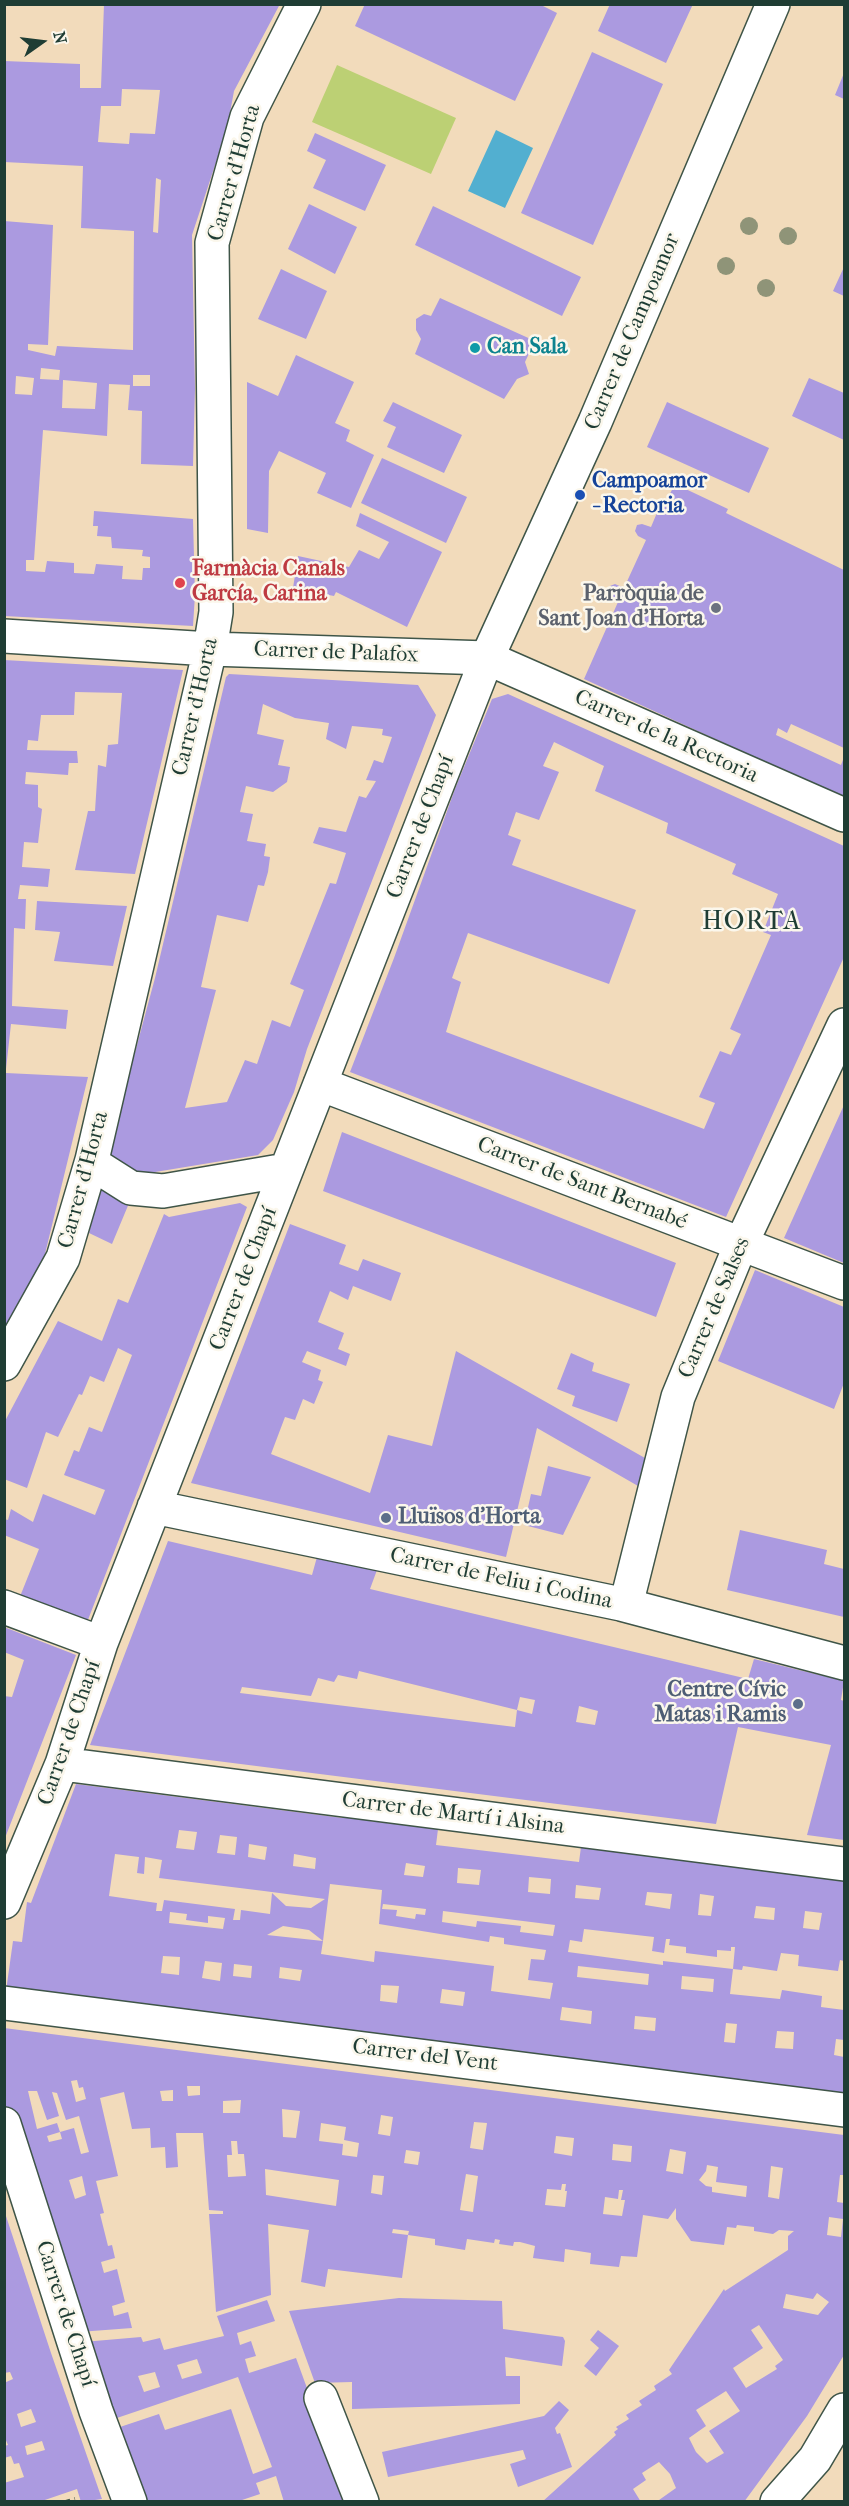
<!DOCTYPE html>
<meta charset="utf-8">
<style>
body{margin:0}
#map{position:relative;width:849px;height:2506px;overflow:hidden;background:#f2dbbb;font-family:"IM FELL French Canon",serif}
canvas{display:block}
.frame{position:absolute;inset:0;border:6px solid #1f3d34;pointer-events:none}
.north{position:absolute;left:12px;top:12px;width:60px;height:60px;-webkit-text-stroke:4px #fbf7ec;paint-order:stroke;rotate:76deg;font-size:16px;font-weight:700;line-height:24px;text-align:center;color:#1f3d34}
.north::after{content:'';display:block;margin:auto;width:21px;height:27px;background:#1f3d34;clip-path:polygon(50% 0,100% 100%,50% 72%,0 100%)}
</style>
<div id="map">
<canvas width="849" height="2506"></canvas>
<div class="frame"></div>
<div class="north">N</div>
</div>
<script>
const g = document.querySelector('canvas').getContext('2d');
g.lineJoin = 'round';
function fill(path, color) {
  g.fillStyle = color;
  g.fill(path, 'evenodd');
}
function stroke(path, color, width, dash) {
  g.strokeStyle = color;
  g.lineWidth = width;
  g.lineCap = dash ? 'butt' : 'round';
  g.setLineDash(dash || []);
  g.stroke(path);
}
function drawText(font, color, halo, rows, align = 'center') {
  g.font = font + ' "IM FELL French Canon",serif';
  g.lineWidth = 5;
  g.setLineDash([]);
  g.textBaseline = 'middle';
  g.strokeStyle = halo;
  g.fillStyle = color;
  for (const [text, x, y, turn = 0] of rows) {
    g.save();
    g.translate(x, y);
    g.rotate((+turn || 0) * Math.PI / 180);
    g.textAlign = isNaN(turn) ? turn : align;
    if (halo) g.strokeText(text, 0, 0);
    g.fillText(text, 0, 0);
    g.restore();
  }
}
fill(new Path2D(`
 M337 65 456 118 431 174 312 122Z`), '#bcd074');
fill(new Path2D(`
 M496 130 533 148 505 208 468 191Z`), '#52afd0');
fill(new Path2D(`
 M104 4H280L234 91 227 129 192 235 195 389 193 466 141 464 142 411 128 410 130 385 109 384 107 436 43 430 34 560H26V571L45 572 47 561 74 563V573L94 574 96 564 123 566 122 579 142 580 143 568H150V557L142 556 143 550 112 548 111 537 97 536 98 526H93L94 511 193 519 195 595 193 626 4 616V221L53 225 48 345 28 344V350L55 356 57 346 133 350 134 231 81 228 83 166 4 162V61L80 64V88H101ZM122 89 160 90 155 134 130 133 129 144 98 142 101 106H121ZM156 178 161 180 158 233 153 232ZM41 368 60 370 59 380 40 379ZM133 375H150V386H133ZM16 376 34 378 32 395 15 394ZM63 380 97 383 95 409 62 408Z
 M365 4H539L557 13 515 101 355 26Z
 M610 4H693L666 63 598 31Z
 M592 52 663 84 593 245 521 213Z
 M844 73V99L835 95Z
 M315 133 386 165 365 211 313 188 326 160 307 151Z
 M309 204 357 227 335 274 288 249Z
 M433 206 581 277 562 316 415 245Z
 M844 267V296L833 291Z
 M281 269 327 291 306 339 258 319Z
 M440 298 535 341 525 362 529 374 517 379 504 399 415 354 421 339 416 330V319L424 314 431 316Z
 M296 355 354 382 335 423 350 430 346 441 374 455 351 508 317 493 326 473 279 451 269 471 268 533 247 529V382L278 396Z
 M809 378 844 393V440L792 416Z
 M393 402 462 435 444 473 387 447 396 427 383 421Z
 M667 402 769 448 749 493 647 447Z
 M382 458 467 497 446 543 361 503Z
 M675 484 728 509 726 513 844 570V748L791 724 787 733 778 728 776 735 841 765 844 757V798L584 679 618 602 610 598 607 592 610 586 615 584 624 588 646 540 638 536 635 531 637 525 642 524 651 527 659 508 662 509Z
 M360 513 442 552 407 627 336 592 334 596 293 588 298 556 349 567 359 550 379 559 389 542 356 526Z
 M4 660 183 670 135 874 75 870 88 811H95L98 765 106 767 108 745 118 744 122 693 75 692 74 715H41L38 741 28 740 27 750 77 751 78 763H69L68 775 26 772 25 784 38 785V807L42 809 38 843 24 842 22 867 50 869 48 887 20 885 18 899H26L25 929 14 928 12 1006 68 1010 66 1029 11 1024 6 1069Z
 M229 674 418 685 436 715 307 1049 294 1092 273 1140 258 1155 125 1177 108 1153 155 978 226 677ZM263 704 295 718 329 723 326 739 346 749 352 726 383 729 382 735 392 737 383 763 374 760 366 780 376 781 366 798 359 796 346 832 319 827 313 843 346 853 336 884 330 883 290 984 304 990 290 1027 272 1020 257 1064 245 1060 227 1102 185 1108 216 990 201 987 217 915 248 922 258 885 264 886 268 872 270 857 264 856 266 844 247 841 253 814 240 812 246 786 273 792 287 782 290 767 278 765 284 740 257 734Z
 M508 694 844 846V957L726 1217 350 1072 394 958 455 789 492 699ZM554 742 604 766 595 791 668 823 666 833 736 864 732 874 778 894 763 932 771 935 730 1029 741 1034 731 1055 720 1051 699 1097 715 1103 704 1129 446 1032 461 982 452 978 468 933 609 984 636 910 512 865 521 840 508 835 516 812 539 820 559 772 543 766Z
 M37 901 127 906 113 966 54 961 60 932 35 930Z
 M6 1073 88 1077 44 1258 6 1329 4 1328Z
 M844 1105V1263L784 1238Z
 M342 1132 676 1263 656 1317 323 1191Z
 M102 1182 132 1196 112 1244 89 1233Z
 M240 1203 247 1207 86 1625 19 1599 39 1549 4 1535V1519L8 1520 11 1509 33 1522 43 1494 95 1515 105 1490 64 1475 74 1450 79 1452 89 1427 102 1432 132 1355 118 1348 104 1382 90 1376 82 1395 79 1394 58 1437 46 1432 27 1488 4 1479V1423L58 1321 102 1341 118 1299 128 1303 164 1214 169 1217Z
 M290 1224 346 1245 339 1264 358 1271 363 1259 401 1273 391 1301 353 1286 348 1300 330 1291 318 1322 344 1333 338 1349 350 1354 346 1366 307 1351 302 1362 321 1370 318 1380 323 1382 314 1404 303 1399 295 1420 285 1417 271 1454 370 1493 388 1435 432 1446 456 1351 652 1462 645 1490 537 1428 506 1557 191 1483Z
 M755 1270 844 1307V1383L834 1409 718 1361Z
 M571 1353 594 1363 592 1371 630 1384 617 1422 572 1406 575 1396 557 1389Z
 M548 1466 591 1477 563 1535 524 1525 531 1494 541 1496Z
 M740 1530 827 1550 824 1564 844 1569V1617L727 1590Z
 M168 1541 312 1575 317 1557 377 1570 370 1589 748 1679 754 1659 844 1681 841 1700 844 1701V1840L807 1835 831 1745 738 1727 716 1824 90 1745ZM359 1671 517 1710 520 1697 535 1700 532 1714 517 1710 515 1727 240 1693 242 1687 311 1696 318 1678 334 1682 338 1675 357 1679ZM579 1706 598 1711 595 1725 576 1722Z
 M4 1627 76 1655 5 1838 4 1696 12 1697 24 1660 4 1652Z
 M76 1784 343 1818V1814L368 1817 369 1821 438 1829 436 1845 579 1862 581 1847 844 1880V1961L840 1960 838 1971 798 1966 799 1955 781 1953 777 1971 743 1966 742 1970 733 1969 735 1947H731V1951L717 1950V1957L686 1953V1947L669 1945 670 1939H666L664 1953 652 1951 654 1937 584 1929 582 1942 570 1940 568 1952 663 1965V1961L733 1969 730 1994 780 1999 782 1990 822 1996 821 2007 844 2010V2040L836 2039 834 2055 844 2057V2093L6 1991 13 1941 22 1942 27 1902 31 1903ZM179 1830 197 1832 194 1850 176 1848ZM220 1835 237 1837 235 1855 217 1853ZM249 1844 267 1847 265 1860 248 1857ZM115 1854 139 1857 137 1873 144 1874 145 1857 162 1860 159 1878 264 1891 325 1899 311 1908 286 1906 272 1893 270 1914 241 1910 240 1920H233L235 1909 164 1900 162 1911H156L157 1903 109 1896ZM294 1854 316 1858 315 1869 293 1866ZM406 1863 425 1866 423 1877 404 1875ZM458 1868 481 1870 479 1885 457 1883ZM529 1877 551 1879 550 1894 528 1892ZM330 1884 382 1890 379 1924 489 1942 490 1936 504 1938V1944L546 1950 544 1960 531 1959 528 1980 553 1983 550 1999 491 1991 494 1966 375 1951 374 1962 321 1954 323 1941 267 1935 283 1926 309 1930 323 1941ZM576 1885 601 1888 599 1900 575 1898ZM647 1892 672 1894 670 1909 645 1905ZM700 1894 714 1896 711 1916 698 1915ZM383 1904 426 1909 425 1915 416 1914 415 1919 396 1916 397 1910 382 1909ZM756 1906 775 1908 774 1920 754 1918ZM443 1911 555 1925 553 1936 520 1932 521 1926 477 1921 476 1927 442 1922ZM805 1911 822 1913 819 1930 803 1928ZM170 1912 187 1914 186 1920 208 1923V1916L225 1918 223 1929 169 1923ZM163 1956 180 1957 179 1975 161 1973ZM205 1961 222 1963 220 1981 202 1978ZM234 1964 252 1966 251 1978 233 1976ZM578 1966 649 1974 648 1985 577 1977ZM280 1967 302 1970 300 1981 279 1978ZM682 1976 714 1979 713 1992 681 1989ZM381 1985 399 1986 397 2003 380 2001ZM442 1989 465 1992 463 2006 440 2003ZM562 2007 592 2011 591 2024 560 2020ZM635 2016 656 2018 655 2031 634 2029ZM726 2023 737 2024 735 2043 724 2042ZM777 2031 794 2032 793 2049 775 2048Z
 M4 2028 844 2135V2175H840L837 2202 844 2203V2355L807 2416 744 2502H661L659 2500 676 2488 670 2474 659 2462 642 2473 646 2480 633 2489 641 2502H542L616 2435 614 2432 618 2429 616 2427 629 2419 626 2415 642 2405 639 2401 656 2390 654 2386 672 2374 669 2370 724 2289 725 2291 788 2250V2236L794 2231 779 2230 773 2234 754 2231V2227L737 2225 736 2228 727 2227 724 2245 691 2241 676 2219V2208L668 2219 643 2215 637 2257 621 2256 619 2267 590 2264 591 2253 565 2249 564 2262 533 2258 535 2246 520 2242H514L513 2246 499 2244 500 2240 495 2239 494 2243 467 2239 465 2250 435 2245V2239L408 2235 409 2231 393 2229 392 2233 408 2235 402 2278 328 2269 325 2287 301 2282 309 2230 268 2224 271 2295 216 2312 209 2214H223V2211L209 2210 203 2133H176L178 2167 166 2168 165 2147 151 2148 150 2128 132 2129 124 2092 100 2098 118 2176 96 2181 104 2213 100 2214 108 2246 112 2245 115 2258 101 2262 104 2273 117 2269 125 2302 112 2306 114 2316 128 2312 132 2328 79 2332 4 2103ZM77 2080 79 2088 83 2087 86 2099 76 2102 71 2081ZM187 2086H200V2095L188 2096ZM173 2090V2101H162L160 2091ZM28 2091H37L47 2120 59 2116 52 2092 57 2093 66 2120 79 2116 89 2152 81 2154 74 2128 60 2132 62 2139 49 2142 47 2136 60 2132 57 2123 37 2129ZM241 2100 240 2113H223V2101ZM282 2109 300 2111 296 2138 283 2137ZM381 2115 393 2117 390 2136 378 2134ZM474 2122 487 2123 483 2150 470 2148ZM321 2123 346 2127 344 2140 359 2143 357 2157 342 2155 343 2144 319 2141ZM556 2136 574 2138 572 2156 554 2153ZM231 2141H237L238 2154H244L246 2176 228 2177 227 2155H232ZM613 2144 632 2146 631 2162 612 2160ZM670 2149 686 2152 683 2174 666 2171ZM406 2150 420 2152 418 2165 404 2163ZM707 2165 718 2167 716 2182 747 2186 746 2197 712 2192V2187L706 2186 699 2180 706 2171ZM771 2166 783 2168 779 2199 768 2197ZM265 2169 339 2180 336 2206 266 2195ZM466 2174 478 2176 473 2212 460 2210ZM373 2175 384 2176 382 2195 371 2193ZM82 2176 86 2195 75 2199 69 2180ZM562 2184H566L565 2191H567L565 2207 545 2205 547 2189 561 2190ZM619 2190H623L621 2200H625L622 2216 603 2214 605 2197 618 2199ZM829 2217 843 2219 841 2237 827 2235ZM817 2293 829 2302 818 2315 783 2308 786 2294 813 2299ZM759 2325 783 2360 775 2366 777 2369 746 2388 733 2368 763 2348 751 2330ZM726 2391 740 2411 709 2431 724 2453 707 2463 696 2452 689 2438 706 2426 696 2410Z
 M5 2213 51 2353 102 2499 81 2502 77 2489 39 2502H4V2483L24 2477 19 2463 14 2464 11 2456 4 2458V2446L8 2445 4 2436V2383L13 2379 10 2372 4 2373ZM31 2409 36 2422 21 2427 17 2414ZM42 2441 45 2450 27 2455 25 2446Z
 M399 2298 502 2301 503 2329 563 2337 565 2341 562 2366 505 2357 506 2376H520V2404L352 2409V2382L315 2383 289 2311Z
 M267 2300 275 2321 237 2333 240 2345 251 2341 256 2356 245 2359 249 2373 296 2358 326 2440 321 2442 343 2502H284L276 2476 256 2483 260 2494 236 2502H141L114 2429 159 2414 165 2430 231 2409 253 2474 272 2467 238 2377 111 2420 83 2342 141 2337 143 2342 160 2338 164 2350 224 2336 217 2316ZM197 2359 202 2373 182 2379 177 2365ZM155 2372 160 2387 144 2392 138 2376Z
 M598 2330 619 2346 596 2376 584 2366 599 2348 590 2340Z
 M559 2401 569 2410 555 2428 557 2434 560 2433 572 2467 518 2487 510 2464 526 2459 523 2450 388 2477 382 2452 544 2416Z`), '#ab9ae0');
const minor = new Path2D(`
 M4 636 210 649 487 658 844 815
 M320 1084 844 1283
 M101 1169 131 1188 163 1191 286 1170
 M4 1364 63 1258 92 1160 210 649 216 612 212 243 247 117 304 4
 M154 1507 621 1604 844 1663
 M626 1605 678 1397 741 1244 844 1025
 M4 1607 90 1639
 M62 1764 844 1864
 M4 1902 62 1764 101 1643 487 658 595 422 773 4
 M4 2003 844 2110
 M4 2124 96 2411 130 2502
 M321 2398 362 2502
 M777 2502 815 2459 844 2410`);
stroke(minor, '#3f5548', 36);
stroke(new Path2D(`
 M66 2502 75 2499`), '#3f5548', 4, [4.5, 4.5]);
stroke(minor, '#fff', 33);
g.fillStyle = '#8f9478';
for (const [x, y] of [
 [749,226],
 [788,236],
 [726,266],
 [766,288]
]) {
  g.beginPath();
  g.arc(x, y, 9, 0, 2 * Math.PI);
  g.fill();
}
for (const [x, y, r, color] of [
 [475,348,6,"#0f9aa8"],
 [580,495,6,"#1a4fb4"],
 [180,583,6,"#e0444e"],
 [716,608,6,"#6b7280"],
 [386,1518,6,"#5c6f8a"],
 [798,1704,6,"#5c6f8a"]
]) {
  const dot = new Path2D();
  dot.arc(x, y, r, 0, 2 * Math.PI);
  g.fillStyle = color;
  g.fill(dot);
  stroke(dot, '#fbf7ec', 2);
}
drawText('22px', '#1f3d34', '#fbf7ec', [
 ["Carrer d'Horta",235,173,-74],
 ["Carrer de Campoamor",633,332,-67],
 ["Carrer de Palafox",336,653,2],
 ["Carrer d'Horta",196,707,-77],
 ["Carrer de la Rectoria",666,737,24],
 ["Carrer de Chapí",421,827,-69],
 ["Carrer d'Horta",84,1180,-75],
 ["Carrer de Sant Bernabé",582,1184,21],
 ["Carrer de Chapí",244,1279,-69],
 ["Carrer de Salses",715,1308,-67],
 ["Carrer de Feliu i Codina",501,1579,12],
 ["Carrer de Chapí",70,1733,-71],
 ["Carrer de Martí i Alsina",453,1814,7],
 ["Carrer del Vent",425,2056,7],
 ["Carrer de Chapí",65,2314,72]
]);
drawText('bold 22px', '#0d838f', '#fbf7ec', [
 ["Can Sala",487,348]
], 'left');
drawText('bold 22px', '#164399', '#fbf7ec', [
 ["Campoamor",592,482],
 ["- Rectoria",592,507]
], 'left');
drawText('bold 22px', '#be3a42', '#fbf7ec', [
 ["Farmàcia Canals",192,570],
 ["García, Carina",192,595]
], 'left');
drawText('bold 22px', '#5b616d', '#fbf7ec', [
 ["Parròquia de",704,595],
 ["Sant Joan d'Horta",704,620]
], 'right');
drawText('bold 22px', '#4e5e75', '#fbf7ec', [
 ["Lluïsos d'Horta",398,1518],
 ["Centre Cívic",786,1691,"right"],
 ["Matas i Ramis",786,1716,"right"]
], 'left');
g.letterSpacing = '1.5px';
drawText('26px', '#1f3d34', '#fbf7ec', [
 ["HORTA",752,923]
]);
g.letterSpacing = '0px';
</script>
